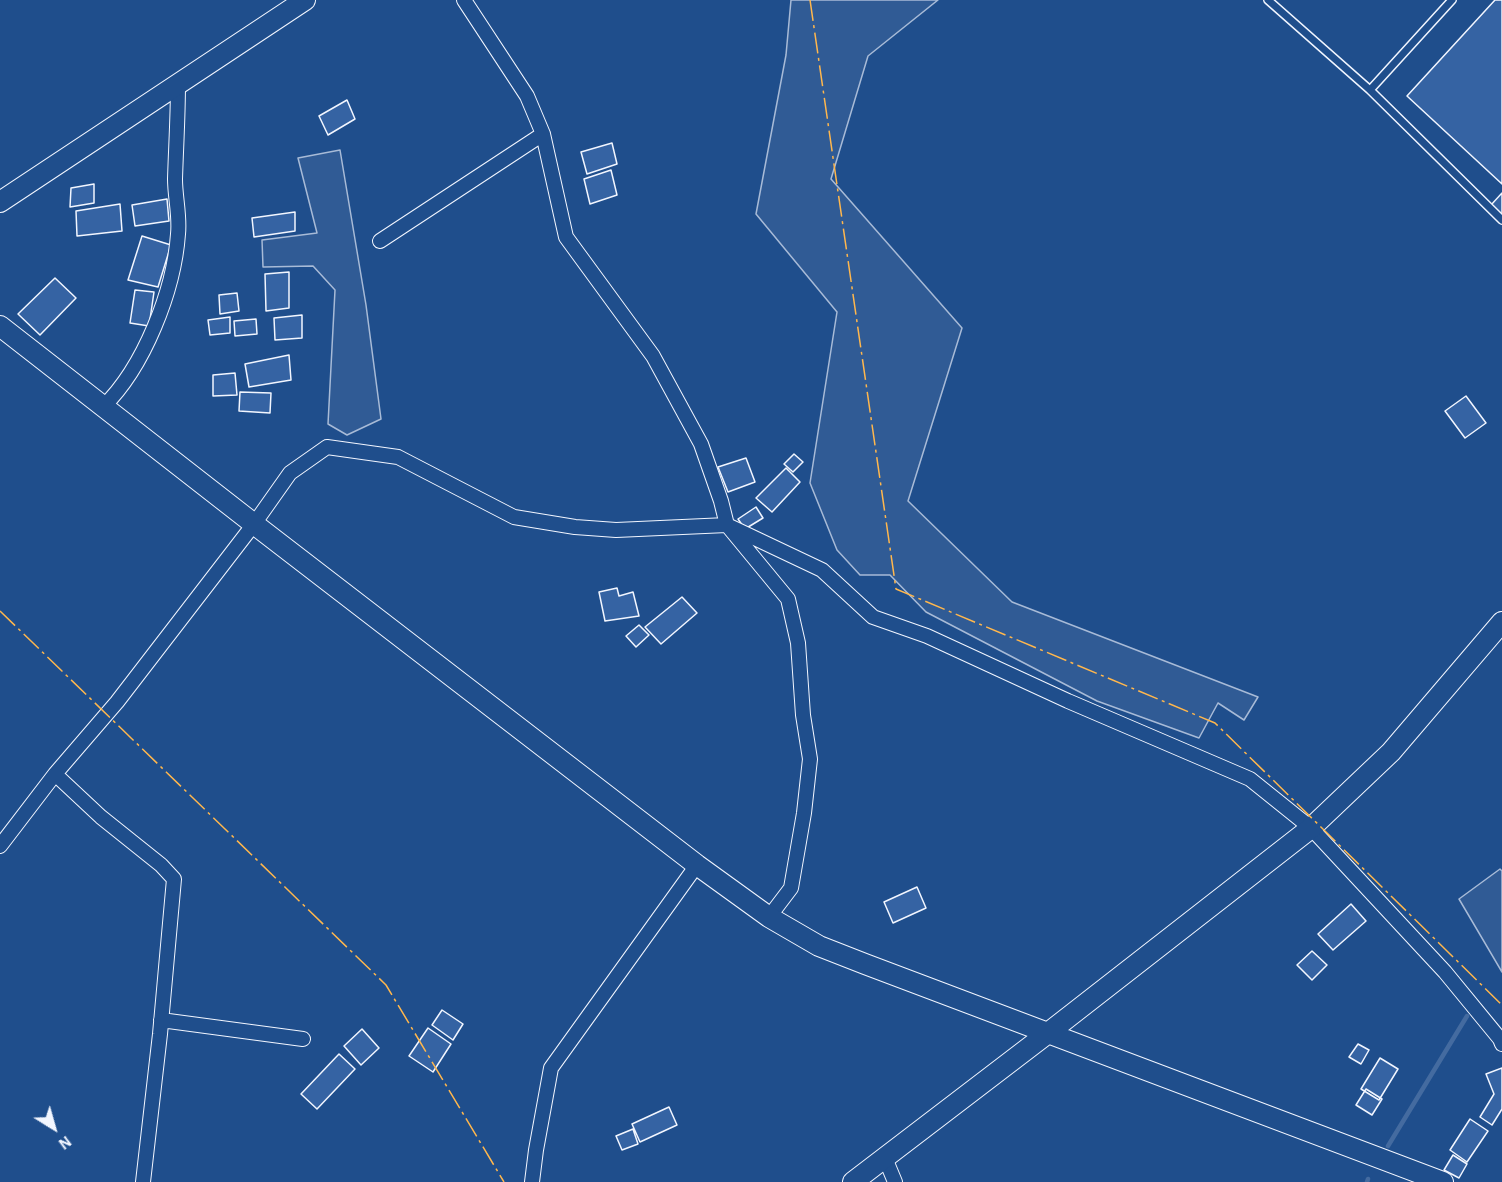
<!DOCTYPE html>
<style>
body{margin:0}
#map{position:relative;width:1502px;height:1182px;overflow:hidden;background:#1f4e8c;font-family:"Alegreya Sans",sans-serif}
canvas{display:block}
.north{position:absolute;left:24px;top:1098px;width:60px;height:60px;-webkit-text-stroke:4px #1f4e8c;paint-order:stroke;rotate:143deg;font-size:16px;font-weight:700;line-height:24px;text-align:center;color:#f2f6ff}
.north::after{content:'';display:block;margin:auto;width:21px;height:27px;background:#f2f6ff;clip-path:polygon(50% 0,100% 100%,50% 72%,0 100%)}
</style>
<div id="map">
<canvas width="1502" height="1182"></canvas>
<div class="north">N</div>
</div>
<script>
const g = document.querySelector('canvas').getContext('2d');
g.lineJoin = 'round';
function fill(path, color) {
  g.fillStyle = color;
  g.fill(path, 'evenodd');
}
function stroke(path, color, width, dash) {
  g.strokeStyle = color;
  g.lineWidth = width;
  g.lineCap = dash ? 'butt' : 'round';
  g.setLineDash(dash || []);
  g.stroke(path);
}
const built = new Path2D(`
 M791 0H938L868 56 831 179 962 328 908 501 1012 602 1258 697 1244 720 1218 703 1199 738 1097 701 926 612 890 575H860L837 550 810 483 837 312 756 214 786 55Z
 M340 150 366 305 381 419 347 435 328 424 335 290 313 266 263 267 262 240 317 233 298 158Z
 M1500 869 1502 871V972L1459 899Z`);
fill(built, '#305b95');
stroke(built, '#a8bbd7', 1.5);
stroke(new Path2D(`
 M1388 1146 1467 1016
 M1367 1182 1368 1179`), '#446ba0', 4.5);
const building = new Path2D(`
 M1495 0H1502V184L1407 96Z
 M347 100 355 119 328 135 319 116Z
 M612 143 617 164 587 174 581 152Z
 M611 170 617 195 590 204 584 179Z
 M94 184V203L70 207 71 188Z
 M1502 193V216L1491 205Z
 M167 199 169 221 135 226 132 205Z
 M120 204 122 231 77 236 76 211Z
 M295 212V231L254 237 252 218Z
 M142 236 171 245 158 287 128 280Z
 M289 272V308L266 311 265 274Z
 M55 278 76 298 40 335 18 314Z
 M135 290 154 292 149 326 130 323Z
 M237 293 239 311 220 314 219 295Z
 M302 315V338L275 340 274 318Z
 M230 317V333L210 335 208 320Z
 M256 319 257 334 235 336 234 321Z
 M289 355 291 380 249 387 245 364Z
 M235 373 237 395 213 396V375Z
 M240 392 271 393 270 413 239 411Z
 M1466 396 1486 423 1465 438 1445 411Z
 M794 454 803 462 793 472 784 464Z
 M746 458 755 482 728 492 718 467Z
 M786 468 800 482 772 512 756 498Z
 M756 507 763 518 745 529 738 519Z
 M617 588 619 596 633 592 639 616 605 621 599 592Z
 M682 597 697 613 661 644 645 627Z
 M639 625 649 635 636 647 626 636Z
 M917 887 926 908 893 923 884 902Z
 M1351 904 1366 921 1333 950 1318 934Z
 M1312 951 1327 965 1312 980 1297 965Z
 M442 1010 463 1024 453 1040 432 1025Z
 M428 1028 451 1044 433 1072 409 1056Z
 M362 1029 379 1048 361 1065 344 1046Z
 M1358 1044 1369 1050 1361 1064 1349 1057Z
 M339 1054 355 1069 317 1109 301 1094Z
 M1380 1058 1398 1069 1379 1100 1361 1089Z
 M1502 1068V1109L1492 1125 1480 1117 1494 1094 1486 1074Z
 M1366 1089 1382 1099 1372 1115 1356 1105Z
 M669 1107 677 1125 640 1142 632 1124Z
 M1470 1119 1488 1131 1467 1162 1450 1150Z
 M633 1129 638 1144 622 1150 616 1136Z
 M1453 1155 1467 1164 1459 1178 1444 1170Z`);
fill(building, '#3563a3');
stroke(building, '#f2f6ff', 1.5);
const lane = new Path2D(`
 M1268 0 1370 90
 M1452 0 1370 90 1502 220`);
const street = new Path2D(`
 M464 0 527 96 543 134 566 237 653 356 701 444 721 501 727 525 788 599 798 643 803 715 810 759 804 813 791 888 769 917
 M380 241 543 134
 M103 407C144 367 174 291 178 234 180 216 175 197 175 179 176 147 178 115 178 83
 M55 774 101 817 161 865 174 879 160 1034 143 1182
 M0 846 55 774 117 702 254 524 290 473 327 447 398 457 514 517 575 527 616 530 727 525 822 570 873 617 927 636 1068 701 1250 779 1311 828 1445 972 1500 1039 1502 1044
 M161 1020 303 1039
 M885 1158 895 1182
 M532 1182 536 1150 551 1068 697 865`);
const secondary = new Path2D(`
 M0 202 305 0
 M0 326 254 524 697 865 769 917 819 946 865 964 1443 1182
 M853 1182 1048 1033 1311 828 1391 752 1502 622`);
stroke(lane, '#f2f6ff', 10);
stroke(street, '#f2f6ff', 16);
stroke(secondary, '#f2f6ff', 22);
stroke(lane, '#1f4e8c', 7);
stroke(street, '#1f4e8c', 14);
stroke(secondary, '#1f4e8c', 20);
stroke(new Path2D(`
 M810 0 896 589 1215 723 1502 1005
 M0 611 386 985 504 1182`), '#ffb74d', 1.5, [21, 4.5, 3, 4.5]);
</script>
